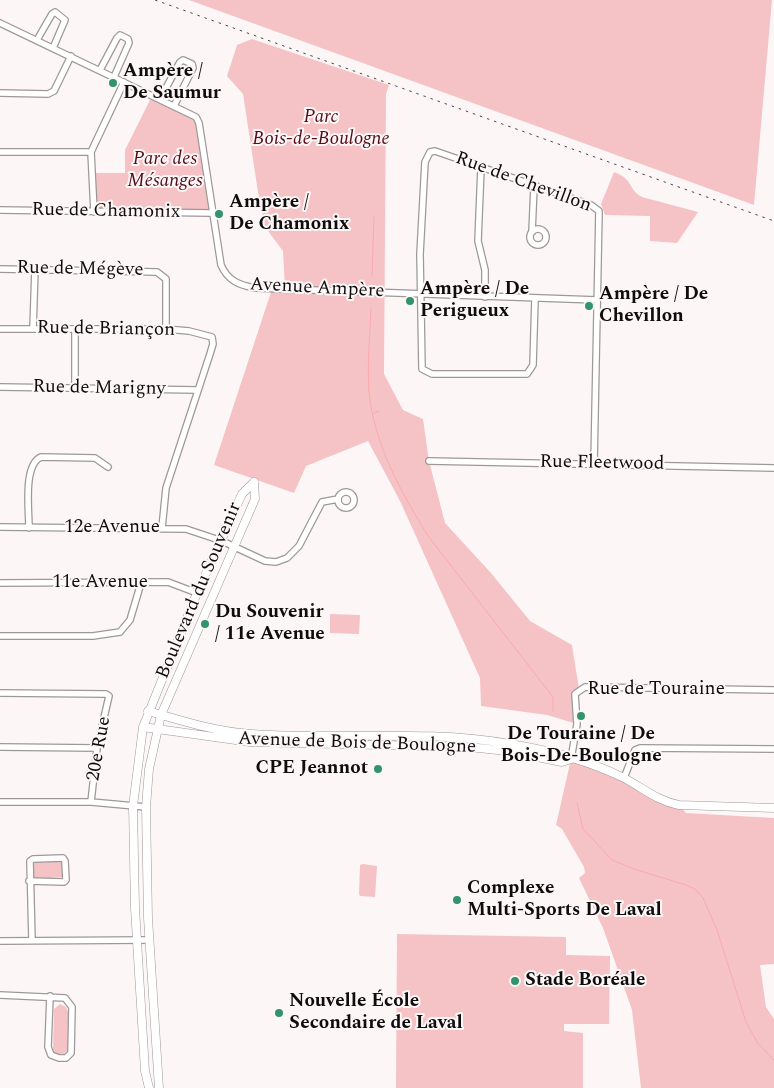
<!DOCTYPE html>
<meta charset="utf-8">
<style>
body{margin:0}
canvas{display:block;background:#fdf6f7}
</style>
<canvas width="774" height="1088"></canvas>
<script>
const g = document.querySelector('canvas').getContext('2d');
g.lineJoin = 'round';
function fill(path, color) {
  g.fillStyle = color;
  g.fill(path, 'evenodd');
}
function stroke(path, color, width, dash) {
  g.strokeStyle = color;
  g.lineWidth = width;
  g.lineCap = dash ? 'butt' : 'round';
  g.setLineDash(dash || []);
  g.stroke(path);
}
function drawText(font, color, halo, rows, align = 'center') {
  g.font = font + ' Spectral,serif';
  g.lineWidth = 4;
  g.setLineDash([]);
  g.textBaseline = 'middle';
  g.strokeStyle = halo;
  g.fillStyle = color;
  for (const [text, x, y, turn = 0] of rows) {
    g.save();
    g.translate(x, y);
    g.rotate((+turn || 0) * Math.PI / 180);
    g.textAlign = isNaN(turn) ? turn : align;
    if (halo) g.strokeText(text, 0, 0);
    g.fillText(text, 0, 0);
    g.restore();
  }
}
fill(new Path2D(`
 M189 0H772L754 205Z
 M252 39 389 85 386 94 384 374 403 410 423 419 429 461 445 523 491 573 530 621 572 645 579 689 575 694 577 724 547 715 481 706 480 678 400 501 368 441 306 466 294 493 214 465 272 289 285 288 283 251 265 227 258 192 243 94 227 76 237 45Z
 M152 96 196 117 211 213 94 212 92 173H125V150Z
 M614 172C635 180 627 189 642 197L698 212 677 243 650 241V216L605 215 601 204Z
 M330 614 360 615 359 634 330 633Z
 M571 759 603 769 679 805 686 813 774 818V964L760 965 766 1007 774 1019V1088H641L632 1010 603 928 579 878 585 873 584 867 562 829 556 825Z
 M36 861 63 862V877L34 879 33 877V864Z
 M363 864 377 866 375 897 360 896 359 894 360 865Z
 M397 934 566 937V955L610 956 609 1024H564V1031L583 1033V1088H396Z
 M60 1004 66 1007 68 1012V1050L62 1056 55 1054 53 1050 54 1009Z`), '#f5c3c5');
stroke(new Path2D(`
 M372 276 374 217
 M371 308C370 336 367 364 369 392 374 444 401 492 428 536L553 697V711
 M374 413 379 411
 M577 803 583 829 612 860 634 869 686 885 695 889 703 898 717 930 746 1022 757 1042 774 1060`), '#fca9ad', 1);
const street = new Path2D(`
 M0 23 196 117 199 123 221 265C228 281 239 285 255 288L597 300
 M37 40 52 14 55 12 65 20 53 48
 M100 70 117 38 120 35 128 39 129 43 114 77
 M0 93 48 94 54 91 71 56
 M160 99 180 62 183 60 192 64 193 68 174 106
 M0 152H91
 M481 168 478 241 485 270V297
 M0 210 211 213
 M94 212 91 152 124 82
 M530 237a8 8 0 1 1 16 0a8 8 0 1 1-16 0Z
 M532 232 534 186
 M0 269 157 272 166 279V329
 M535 298 533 365 527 374H432L422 369 420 254 425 162 430 152 435 151 591 205 599 211 594 464
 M0 329H166L189 331 212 337 213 344 210 354 166 488 162 528
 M33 329 35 269
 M75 329V388
 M0 387 198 390
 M429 461 774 468
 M338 500a8 8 0 1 1 16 0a8 8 0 1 1-16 0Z
 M0 527 186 529 222 541 265 561 276 562 287 558 299 546 322 502 338 499
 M29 528C29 510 23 465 41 457L95 458 108 467
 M0 583 168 582 197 593
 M0 636H93L120 632 130 620 141 583
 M0 693 106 694 109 696 97 748 91 802
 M0 747 97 748
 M571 759 577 724 575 694 585 687 774 690
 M624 778 635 750 640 748 774 749
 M0 802H91L146 807
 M29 881 64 882 66 880 65 861 63 858 33 859 30 861 32 941
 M0 941 149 940
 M0 995 65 998 72 1007 71 1053 66 1058H59L51 1055 48 1047 50 996`);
const secondary = new Path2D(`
 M148 711C182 721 217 732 252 734 337 740 425 729 510 744 548 750 587 760 622 777 642 787 657 801 679 805L774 808
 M143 727 250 742 469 747 507 751 562 762 571 759
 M149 1088 145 1071 135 908 133 806 143 727 197 593 242 494 254 482
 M159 1088 148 918 146 807 149 769 161 715 255 499 254 482`);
stroke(street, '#9e9898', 8);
stroke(secondary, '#9e9898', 9);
stroke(street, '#fff', 5.5);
stroke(secondary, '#fff', 8);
stroke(new Path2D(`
 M155 0 774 221`), '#484545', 1, [2.5, 5]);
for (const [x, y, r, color] of [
 [113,83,5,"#33936d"],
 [219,214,5,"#33936d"],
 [410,301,5,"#33936d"],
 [589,306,5,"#33936d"],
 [205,624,5,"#33936d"],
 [581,716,5,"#33936d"],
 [378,769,5,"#33936d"],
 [457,900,5,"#33936d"],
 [515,981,5,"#33936d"],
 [279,1013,5,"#33936d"]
]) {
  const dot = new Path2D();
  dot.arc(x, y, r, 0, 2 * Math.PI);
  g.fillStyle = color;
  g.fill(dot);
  stroke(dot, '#fdf6f7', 2);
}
drawText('bold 19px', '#0e0c0c', '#fdf6f7', [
 ["Ampère /",123,72],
 ["De Saumur",123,94],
 ["Ampère /",229,203],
 ["De Chamonix",229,225],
 ["Ampère / De",420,290],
 ["Perigueux",420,312],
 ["Ampère / De",599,295],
 ["Chevillon",599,317],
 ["Du Souvenir",215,613],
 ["/ 11e Avenue",215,635],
 ["De Touraine / De",581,735,"center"],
 ["Bois-De-Boulogne",581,757,"center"],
 ["CPE Jeannot",368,769,"right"],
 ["Complexe",467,889],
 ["Multi-Sports De Laval",467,911],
 ["Stade Boréale",525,981],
 ["Nouvelle École",289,1002],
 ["Secondaire de Laval",289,1024]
], 'left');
drawText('italic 19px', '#540b19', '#fdf6f7', [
 ["Parc",321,118],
 ["Bois-de-Boulogne",321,140],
 ["Parc des",165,160],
 ["Mésanges",165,182]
]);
drawText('19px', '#0e0c0c', '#fdf6f7', [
 ["Rue de Chevillon",523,183,20],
 ["Rue de Chamonix",106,212,1],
 ["Rue de Mégève",80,270,1],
 ["Avenue Ampère",317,289,3],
 ["Rue de Briançon",106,330,1],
 ["Rue de Marigny",99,389,1],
 ["Rue Fleetwood",602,464,1],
 ["12e Avenue",112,528],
 ["11e Avenue",100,583],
 ["Boulevard du Souvenir",200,591,-67],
 ["Rue de Touraine",656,690],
 ["Avenue de Bois de Boulogne",357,744,2],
 ["20e Rue",100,749,-80]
]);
</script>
